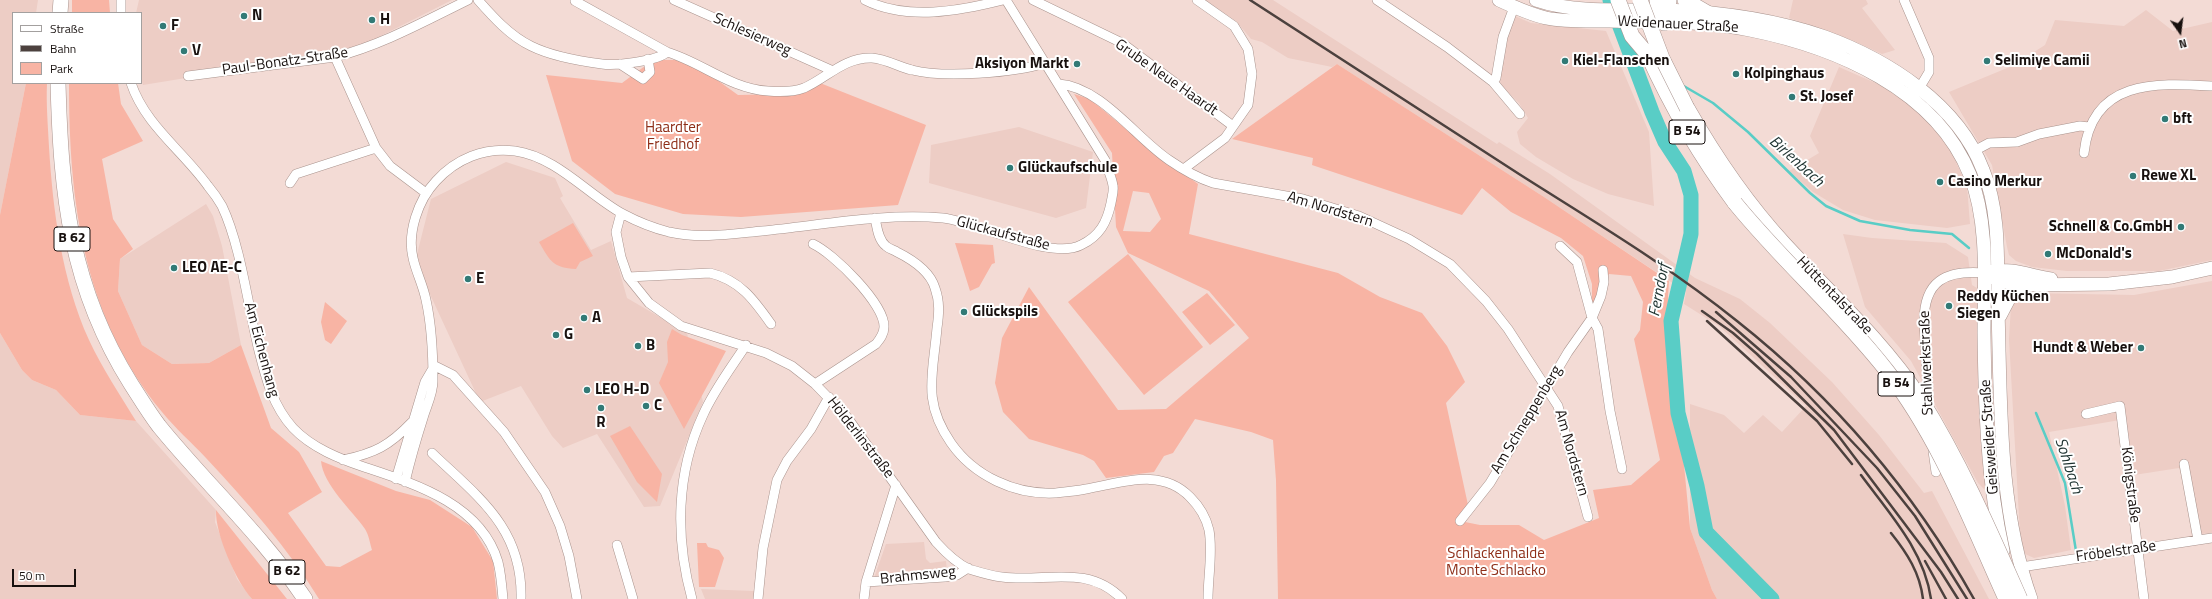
<!DOCTYPE html>
<meta charset="utf-8">
<style>
body{margin:0}
#map{position:relative;width:2212px;height:599px;overflow:hidden;background:#f3dbd5;font-family:"Titillium Web",sans-serif}
canvas{display:block}
.legend{position:absolute;left:12px;top:12px;width:130px;height:72px;box-sizing:border-box;background:#fff;border:1px solid #a3a09f;margin:0;padding:5px 7px;list-style:none;font-size:12px;color:#18110f}
.legend li{display:flex;align-items:center;gap:8px;height:20px}
.legend b{width:20px;border:1px solid #a3a09f}
.north{position:absolute;left:2160px;top:12px;width:40px;height:40px;-webkit-text-stroke:3px #fff;paint-order:stroke;rotate:166deg;font-size:11px;font-weight:700;line-height:16px;text-align:center;color:#18110f}
.north::after{content:'';display:block;margin:auto;width:14px;height:18px;background:#18110f;clip-path:polygon(50% 0,100% 100%,50% 72%,0 100%)}
.scale{position:absolute;left:12px;top:569px;width:64px;height:18px;box-sizing:border-box;border:2px solid #18110f;border-top:0;padding-left:5px;font-size:12px;line-height:14px;white-space:nowrap;color:#18110f;-webkit-text-stroke:3px #fff;paint-order:stroke}
</style>
<div id="map">
<canvas width="2212" height="599"></canvas>
<ul class="legend">
<li><b style="height:5px;background:#fff"></b>Straße</li>
<li><b style="height:5px;background:#4c413e"></b>Bahn</li>
<li><b style="height:11px;background:#f8b4a4"></b>Park</li>
</ul>
<div class="north">N</div>
<div class="scale">50 m</div>
</div>
<script>
const g = document.querySelector('canvas').getContext('2d');
g.lineJoin = 'round';
function fill(path, color) {
  g.fillStyle = color;
  g.fill(path, 'evenodd');
}
function stroke(path, color, width, dash) {
  g.strokeStyle = color;
  g.lineWidth = width;
  g.lineCap = dash ? 'butt' : 'round';
  g.setLineDash(dash || []);
  g.stroke(path);
}
function drawText(font, color, halo, rows, align = 'center') {
  g.font = font + ' "Titillium Web",sans-serif';
  g.lineWidth = 4;
  g.setLineDash([]);
  g.textBaseline = 'middle';
  g.strokeStyle = halo;
  g.fillStyle = color;
  for (const [text, x, y, turn = 0] of rows) {
    g.save();
    g.translate(x, y);
    g.rotate((+turn || 0) * Math.PI / 180);
    g.textAlign = isNaN(turn) ? turn : align;
    if (halo) g.strokeText(text, 0, 0);
    g.fillText(text, 0, 0);
    g.restore();
  }
}
fill(new Path2D(`
 M0 0H38L36 13H13V83H26L0 215Z
 M139 0H452L351 51 143 85 141 79V13H136Z
 M1205 0H1273L1497 144 1499 142 1550 174 1695 278 1740 299 1770 323 1832 382 1879 435 1924 493 1932 491 1989 599H1717L1712 590 1690 528V404L1724 415 1744 433 1763 415 1782 432 1806 406 1719 326 1684 304 1686 292 1544 197 1337 64 1332 67 1288 58 1262 42 1251 39 1236 21Z
 M1793 0H1866L1868 4 1862 8 1895 50 1882 54 1854 41 1789 18Z
 M2146 10 2173 31 2212 22V260L2159 271H2067L2032 267 2016 261 2009 255 2007 247 1992 165 1949 92 2012 66 2045 45 2055 20 2124 26Z
 M1515 16 1531 23 1606 31 1649 132 1654 206 1608 194 1573 179 1536 157 1520 144 1517 132 1528 118 1519 103 1500 85 1502 58 1508 33Z
 M1839 67 1880 85 1913 107 1935 127 1951 151 1967 186 1970 224 1947 228 1875 220 1843 210 1813 192 1789 171 1819 153 1810 136Z
 M1019 127 1093 152 1086 208 1056 218 929 183 931 145Z
 M506 162 555 178 563 196 560 198 591 250 611 241 627 298 687 333 703 402 660 506 644 507 597 434 563 448 552 436 521 386 480 402 415 262 431 199Z
 M206 204 213 216 222 246 241 345 209 363 172 364 142 345 118 291 120 259Z
 M1843 234 1872 238 1946 243 1968 257 1972 285 1977 288 1980 393 1988 493 1978 483 1911 361 1865 307Z
 M2212 281V533L2201 534 2179 468 2134 475 2126 419 2049 432 2065 506 2071 550 2034 558 2025 554 2020 535 2009 339 2011 305 2027 293 2134 295Z
 M0 333 22 370 32 380 56 390 80 415 136 421 216 510 215 522 237 579 252 599H0Z
 M924 542 926 559 930 563 946 561 947 573 874 578 886 544Z
 M701 589 754 591 755 599H705Z`), '#edcdc5');
fill(new Path2D(`
 M72 0H109L110 13H72Z
 M653 60H680L706 72 738 95 787 94 820 83 926 125 898 205 741 217 683 214 615 194 572 161 546 75 622 83Z
 M1337 64 1544 197 1669 281 1668 296 1690 528 1712 590 1717 599H1278L1276 480 1273 440 1251 432 1195 419 1173 453 1164 456 1154 472 1106 478 1094 461 1083 455 1029 439 1003 412 995 383 1002 338 1029 287 1118 410 1166 409 1249 338 1209 291 1128 253 1116 227 1112 153 1074 94 1090 99 1138 139 1198 184 1189 234 1338 273 1380 297 1422 313 1447 346 1465 382 1446 403 1468 505 1465 522 1480 525H1519L1544 540 1599 518 1593 490 1631 485 1660 460 1634 339 1640 330 1643 302 1631 276 1609 274 1592 305V284L1583 256 1561 238 1511 212 1482 188 1462 215 1312 165 1313 158 1232 139ZM1133 191 1149 193 1161 219 1150 232 1123 231Z
 M26 83H47C46 104 48 126 49 147 53 212 62 280 89 340 102 368 120 395 136 421L80 415 56 390 32 380 22 370 0 333V215Z
 M69 83H118L121 104 143 141 102 159 113 219 133 249 120 259 118 291 142 345 172 364 209 363 241 345 271 428 299 452 322 492 288 513 326 566 340 567 372 550C370 544 369 535 365 529 352 510 323 485 321 461L396 491 430 500 472 527 493 561 497 599H319C288 548 246 501 206 458 192 443 175 428 162 412 83 316 69 203 69 83Z
 M573 223 593 256 580 262 576 269C553 268 550 261 539 242Z
 M955 243 993 245 995 263 992 264 979 287 970 291Z
 M1128 254 1203 347 1144 395 1068 302Z
 M1207 293 1235 325 1210 345 1182 312Z
 M325 302 347 321 331 344 325 340 321 322Z
 M672 329 682 335 726 351 684 429 659 383 668 362 667 342Z
 M630 426 662 474 657 502 637 482 610 436Z
 M216 510 287 599H252C236 581 215 534 216 510Z
 M697 543H706L708 547 719 550 724 558 715 587H699Z`), '#f8b4a4');
stroke(new Path2D(`
 M1627 48 1644 61
 M1682 85 1713 103 1748 132 1810 193 1826 206 1860 221 1910 230 1952 234 1969 248
 M2036 413 2065 483 2076 551`), '#59cdc6', 2.5);
stroke(new Path2D(`
 M1610 0 1652 112 1665 142 1684 171 1691 195V234L1671 321 1678 413 1697 486 1706 532 1772 599`), '#59cdc6', 15);
const minor = new Path2D(`
 M121 0V13
 M478 0C493 17 510 36 531 46 551 56 579 61 602 64 615 66 658 61 667 52 701 62 731 89 768 91 779 92 793 92 804 88 827 78 844 57 872 58 886 59 899 67 912 70 943 78 1015 73 1044 63
 M674 0 831 70
 M865 0C907 21 960 11 1003 0
 M1033 0 1122 43 1233 126
 M1377 0 1447 47 1493 82 1520 114
 M1904 0 1929 58V72L1917 92
 M575 1 667 52
 M335 57 376 148 390 166 426 193
 M620 64 643 79 650 72 648 59
 M188 76 335 57C382 45 425 21 468 0
 M1493 82 1496 78 1503 37 1514 7
 M131 83C145 125 183 151 208 186 213 192 218 199 222 206 241 246 248 307 259 351 266 379 273 406 293 428 312 448 340 459 364 467 415 484 481 504 498 562 501 574 502 587 503 599
 M1059 84C1101 87 1136 138 1169 160 1182 169 1198 178 1213 183L1303 199 1359 216 1409 239 1450 264 1486 301 1508 329 1558 406 1588 517
 M1974 151 1989 143 2017 142 2039 134 2080 126 2089 127
 M2084 153C2092 79 2156 83 2212 86
 M1185 168 1225 138 1248 105 1252 74 1248 49 1234 26 1197 0
 M290 183 296 174 376 148
 M621 213 616 232 621 257 628 277 649 303 681 326 766 353 792 366 815 384 847 417 936 542C945 552 956 563 969 569 979 572 991 576 1002 577 1044 583 1087 563 1122 599
 M875 218C877 227 878 240 886 246 889 249 894 250 897 252 913 260 930 271 935 288 940 302 939 314 937 328 933 375 922 401 951 443 974 476 1015 495 1055 493 1065 492 1076 491 1086 489 1122 483 1161 467 1190 497 1199 506 1206 517 1209 530 1213 552 1208 576 1208 599
 M813 244C833 253 885 304 884 327 884 334 880 339 876 344L815 384
 M1560 246 1577 262 1592 318 1598 329 1610 411 1622 469
 M628 277 710 273C740 280 754 300 771 324
 M433 365 453 375 504 432 545 492 560 526 569 556 577 599
 M1929 408 1924 322C1924 281 1945 270 1984 273
 M2086 414 2120 406 2144 599
 M1933 451 1936 472
 M432 453C478 497 523 528 521 599
 M343 460C375 453 389 446 412 422
 M2184 464 2198 540
 M396 479 425 382 432 370
 M405 482C410 461 416 440 423 418 426 407 433 394 433 381 433 354 432 327 426 300 423 285 416 272 413 258 407 233 418 200 436 181 456 159 484 147 515 151 557 157 588 195 623 214 638 222 653 228 669 232 700 239 731 234 762 231 823 225 882 213 943 218 979 222 1050 261 1081 245 1100 236 1107 222 1111 203 1112 197 1114 191 1113 186 1112 178 1107 168 1105 160L1006 0
 M1460 521 1490 483 1568 352 1592 318 1601 296 1604 282 1603 270
 M617 545 633 599
 M2021 567 2212 538
 M866 582 945 577 957 575 968 568
 M692 599C675 538 676 473 703 415 714 390 731 368 746 345
 M758 599 763 548 777 480 787 461 811 429 829 397
 M864 599 866 582 896 485`);
const secondary = new Path2D(`
 M1499 0C1514 7 1529 14 1546 18 1566 22 1588 21 1609 21 1656 22 1704 21 1750 30 1835 47 1936 89 1970 175 1989 224 1984 282 1984 333 1985 406 1987 480 2003 551
 M1536 0C1578 14 1623 9 1667 10 1718 12 1777 20 1825 37 1888 60 1958 104 1983 170 2001 213 1997 264 1998 310 2001 407 1998 506 2031 599
 M1990 272C2009 267 2031 276 2051 279
 M1991 277 2010 283 2027 285 2109 284 2172 277 2212 268
 M2000 316 2011 295 2027 285`);
const primary = new Path2D(`
 M60 13 61 0
 M58 83C61 195 70 287 131 384 140 398 149 413 159 426 207 485 263 536 305 599`);
const trunk = new Path2D(`
 M1657 0 1658 10 1664 23
 M1685 0 1709 14
 M1664 23 1668 10 1669 0
 M1648 55C1672 108 1700 156 1735 203
 M1687 108C1715 157 1746 203 1784 244 1831 295 1881 340 1920 398`);
stroke(minor, '#a9938d', 10);
stroke(secondary, '#a9938d', 14);
stroke(primary, '#a9938d', 16);
stroke(trunk, '#a9938d', 16);
stroke(minor, '#fff', 9);
stroke(secondary, '#fff', 13);
stroke(primary, '#fff', 15);
stroke(trunk, '#fff', 15);
stroke(new Path2D(`
 M1250 0C1340 58 1430 116 1519 174 1593 221 1669 266 1737 321 1833 397 1914 492 1974 599
 M1702 311 1733 333 1757 354 1834 430 1941 572 1958 599
 M1716 312 1791 377 1877 468 1915 516 1967 599
 M1707 321 1817 421 1852 464
 M1861 475C1889 513 1924 550 1931 599
 M1891 533C1907 553 1920 573 1923 599
 M1925 561 1946 599`), '#4c413e', 2.5);
const trunkBridge = new Path2D(`
 M1618 0 1632 36 1648 55
 M1640 0 1662 58 1687 108
 M1735 203C1783 262 1841 312 1887 371 1940 439 1971 522 2006 599
 M1920 398C1960 462 1990 531 2020 599`);
stroke(trunkBridge, '#a9938d', 16, []);
stroke(trunkBridge, '#fff', 15);
for (const [x, y, r, color] of [
 [244,16,4,"#327a76"],
 [372,20,4,"#327a76"],
 [163,26,4,"#327a76"],
 [184,51,4,"#327a76"],
 [1565,61,4,"#327a76"],
 [1987,61,4,"#327a76"],
 [1077,64,4,"#327a76"],
 [1736,74,4,"#327a76"],
 [1792,97,4,"#327a76"],
 [2165,119,4,"#327a76"],
 [1010,168,4,"#327a76"],
 [2133,176,4,"#327a76"],
 [1940,182,4,"#327a76"],
 [2181,227,4,"#327a76"],
 [2048,254,4,"#327a76"],
 [174,268,4,"#327a76"],
 [468,279,4,"#327a76"],
 [1949,306,4,"#327a76"],
 [964,312,4,"#327a76"],
 [584,318,4,"#327a76"],
 [556,335,4,"#327a76"],
 [638,346,4,"#327a76"],
 [2141,348,4,"#327a76"],
 [587,390,4,"#327a76"],
 [646,406,4,"#327a76"],
 [601,408,4,"#327a76"]
]) {
  const dot = new Path2D();
  dot.arc(x, y, r, 0, 2 * Math.PI);
  g.fillStyle = color;
  g.fill(dot);
  stroke(dot, '#fff', 1.5);
}
for (const [x, y, w] of [
 [1687,132,36],
 [72,239,36],
 [1896,384,36],
 [287,572,36]
]) {
  const box = new Path2D();
  box.roundRect(x - w / 2, y - 12, w, 24, 3);
  g.fillStyle = '#fff';
  g.fill(box);
  stroke(box, '#18110f', 1);
}
drawText('bold 14px', '#18110f', null, [
 ["B 54",1687,132],
 ["B 62",72,239],
 ["B 54",1896,384],
 ["B 62",287,572]
]);
drawText('bold 15px', '#18110f', '#fff', [
 ["N",252,16],
 ["H",380,20],
 ["F",171,26],
 ["V",192,51],
 ["Kiel-Flanschen",1573,61],
 ["Selimiye Camii",1995,61],
 ["Aksiyon Markt",1069,64,"right"],
 ["Kolpinghaus",1744,74],
 ["St. Josef",1800,97],
 ["bft",2173,119],
 ["Glückaufschule",1018,168],
 ["Rewe XL",2141,176],
 ["Casino Merkur",1948,182],
 ["Schnell & Co.GmbH",2173,227,"right"],
 ["McDonald's",2056,254],
 ["LEO AE-C",182,268],
 ["E",476,279],
 ["Reddy Küchen",1957,297],
 ["Siegen",1957,314],
 ["Glückspils",972,312],
 ["A",592,318],
 ["G",564,335],
 ["B",646,346],
 ["Hundt & Weber",2133,348,"right"],
 ["LEO H-D",595,390],
 ["C",654,406],
 ["R",601,423,"center"]
], 'left');
drawText('15px', '#18110f', '#fff', [
 ["Weidenauer Straße",1678,25,3],
 ["Schlesierweg",752,35,24],
 ["Paul-Bonatz-Straße",285,62,-8],
 ["Grube Neue Haardt",1166,78,35],
 ["Am Nordstern",1330,210,17],
 ["Glückaufstraße",1003,234,15],
 ["Hüttentalstraße",1834,296,46],
 ["Am Eichenhang",261,350,75],
 ["Stahlwerkstraße",1927,363,-92],
 ["Am Schneppenberg",1527,420,-59],
 ["Geisweider Straße",1990,437,-94],
 ["Hölderlinstraße",860,438,52],
 ["Am Nordstern",1571,453,74],
 ["Königstraße",2130,485,83],
 ["Fröbelstraße",2116,552,-8],
 ["Brahmsweg",918,576,-6]
]);
drawText('15px', '#8e2e18', '#fff', [
 ["Haardter",673,128],
 ["Friedhof",673,145],
 ["Schlackenhalde",1496,554],
 ["Monte Schlacko",1496,571]
]);
drawText('italic 16px', '#1d3230', '#fff', [
 ["Birlenbach",1796,162,42],
 ["Ferndorf",1660,290,-79],
 ["Sohlbach",2068,466,72]
]);
</script>
